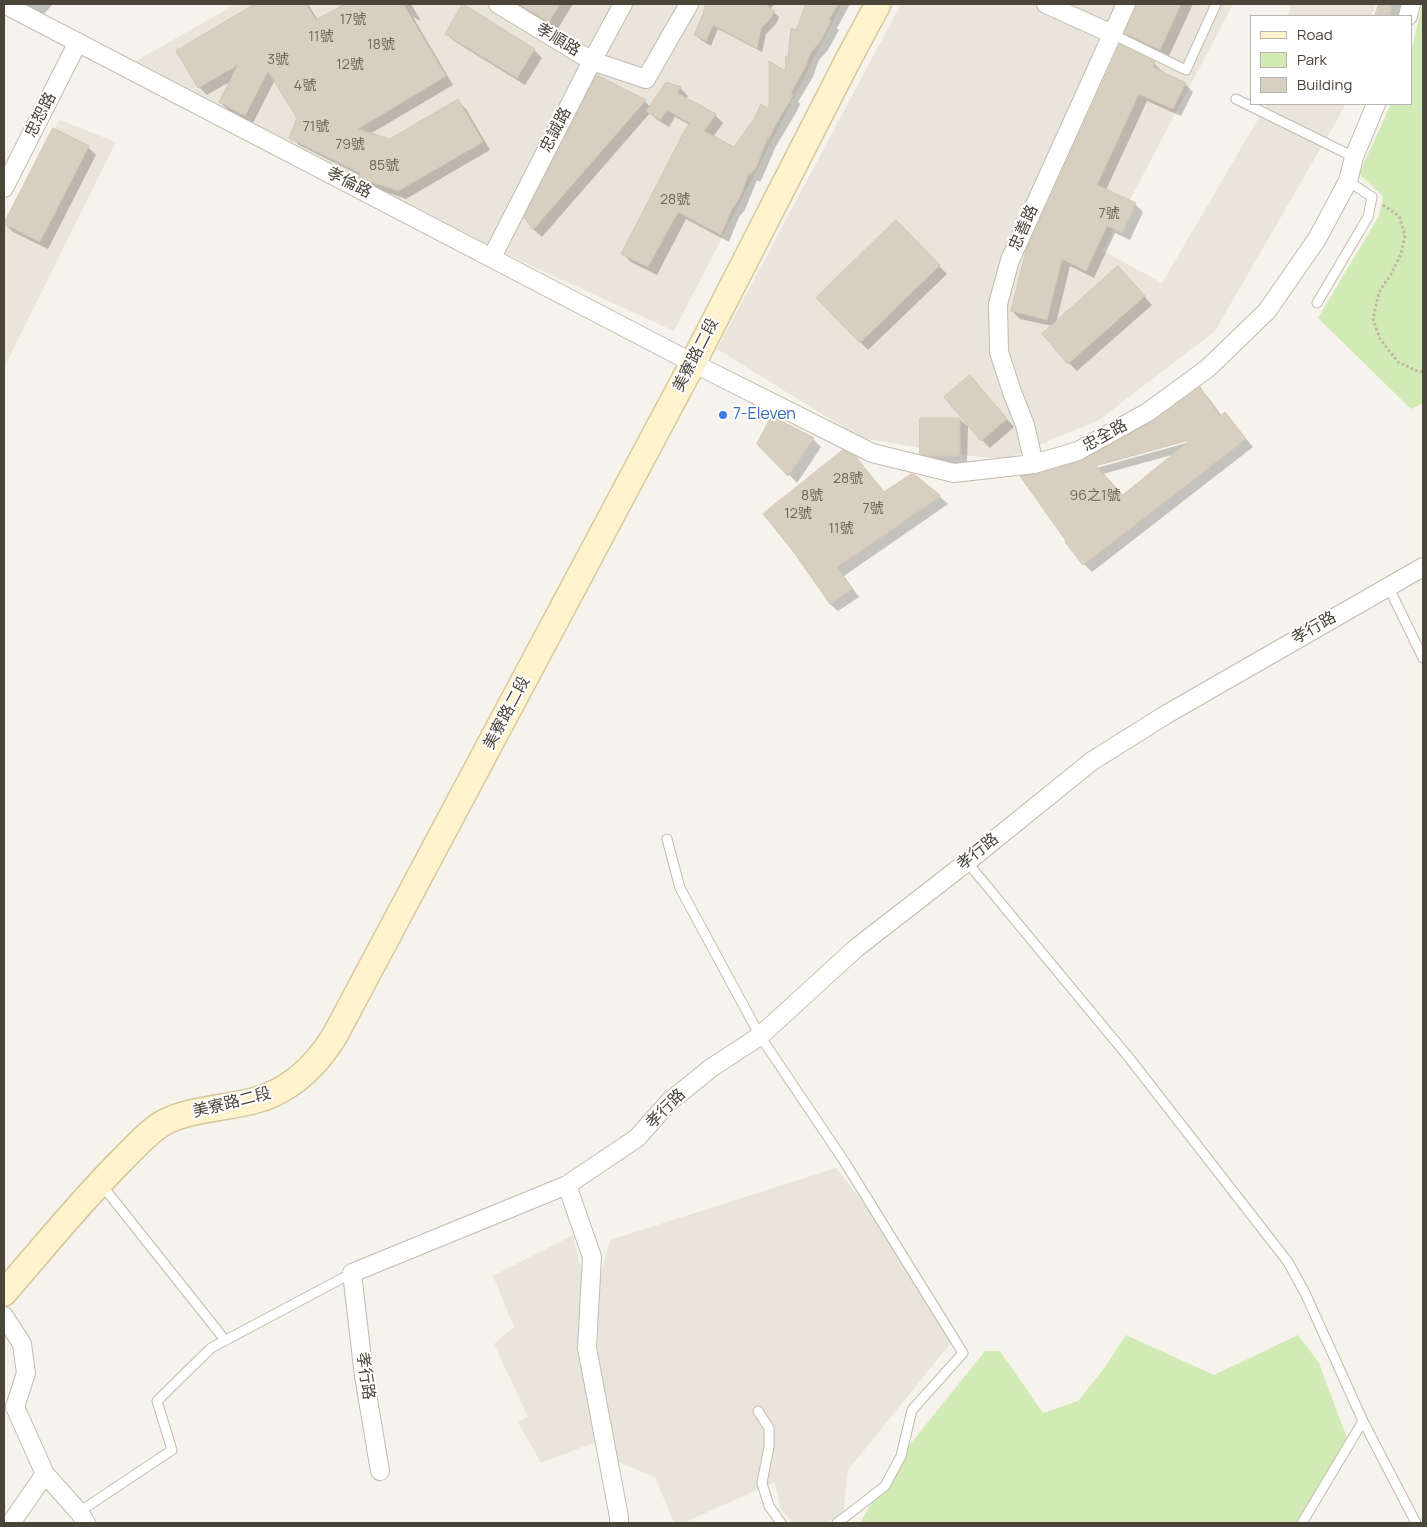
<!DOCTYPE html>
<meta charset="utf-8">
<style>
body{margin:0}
#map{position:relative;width:1427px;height:1527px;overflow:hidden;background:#f6f3ec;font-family:Manrope,sans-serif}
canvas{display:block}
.frame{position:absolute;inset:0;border:5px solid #4b4439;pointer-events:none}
.legend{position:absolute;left:1250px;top:15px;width:162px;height:90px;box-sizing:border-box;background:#fff;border:1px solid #b7b4b0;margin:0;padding:6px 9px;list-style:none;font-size:15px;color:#4b4439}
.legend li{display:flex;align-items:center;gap:10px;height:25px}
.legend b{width:25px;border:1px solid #b7b4b0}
</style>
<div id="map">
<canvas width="1427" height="1527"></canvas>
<div class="frame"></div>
<ul class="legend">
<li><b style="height:6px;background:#fff3cd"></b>Road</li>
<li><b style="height:14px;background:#d2eab5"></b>Park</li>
<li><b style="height:14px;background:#d8cfc1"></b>Building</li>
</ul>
</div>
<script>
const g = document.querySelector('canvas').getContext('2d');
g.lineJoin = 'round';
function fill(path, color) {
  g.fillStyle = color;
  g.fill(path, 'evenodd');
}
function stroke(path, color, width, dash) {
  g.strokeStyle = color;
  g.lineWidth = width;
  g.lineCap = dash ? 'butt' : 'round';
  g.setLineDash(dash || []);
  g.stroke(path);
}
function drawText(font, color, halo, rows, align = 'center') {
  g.font = font + ' Manrope,"Noto Sans TC",sans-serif';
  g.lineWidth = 4;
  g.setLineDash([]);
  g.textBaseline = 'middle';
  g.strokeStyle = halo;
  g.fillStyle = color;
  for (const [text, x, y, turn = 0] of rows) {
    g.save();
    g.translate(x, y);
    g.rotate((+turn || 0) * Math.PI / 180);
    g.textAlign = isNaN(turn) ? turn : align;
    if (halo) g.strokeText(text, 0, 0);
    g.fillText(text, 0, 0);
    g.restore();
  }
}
fill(new Path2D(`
 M236 4H842L674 331 495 249 129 65Z
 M901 4H1233L1103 251 1162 283 1267 104H1341L1345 106 1215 331 1099 420 1006 459 971 456 861 438 717 349Z
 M1292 4H1376L1372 16H1288Z
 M60 120 116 142 4 368V221Z
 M836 1168 890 1238 954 1339 848 1470 843 1515 825 1523H793L780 1508 775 1482 683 1523H674L655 1477 616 1461 614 1435 541 1463 518 1422 528 1417 494 1344 514 1327 493 1276 573 1235 584 1282 600 1278 610 1240Z`), '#eae5da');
fill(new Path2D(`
 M1422 4H1423V403L1411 409 1318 318 1379 216 1383 196 1359 174 1391 104H1411V53Z
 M1126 1335 1214 1375 1298 1335 1319 1363 1347 1438 1297 1523H860L891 1468 985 1351H1000L1043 1413 1078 1401 1103 1370Z`), '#d2eab5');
fill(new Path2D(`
 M23 4H53L40 18 35 15Z
 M257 4H308L318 20 347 4H411L421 21 413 17 453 85 370 134 390 141 458 101 466 109 490 150 406 199 375 188 369 185 361 176 299 145 291 137 298 118 275 80 253 123 228 110 220 102 231 81 207 95 199 87 178 51Z
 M515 4H573L557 30Z
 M707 4H775L770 9 779 17 776 24 766 34 762 52 718 29 711 46 701 40 695 34 705 15Z
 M808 4H850L837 28 839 30 828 50 819 60 813 77 798 102 800 104 797 111 776 146 763 176 760 182 757 180 745 210 739 217 729 242 686 219 657 275 631 262 623 254 690 125 675 117 669 127 656 119 650 113 542 237 534 230 526 217 597 76 645 101 650 107 680 88 688 96 686 99 715 115 723 123 713 137 735 148 770 111 786 74 797 32Z
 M1137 4H1193L1168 58 1134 41 1126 33 1137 9Z
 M1380 4H1406L1404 16H1376Z
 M446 33 534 50 542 58 525 85 454 41Z
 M1154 63 1162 71 1161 73 1185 84 1193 92 1181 116 1147 101 1106 190 1135 204 1143 212 1130 240 1115 233 1094 278 1070 266 1056 323 1126 276 1152 305 1077 371 1069 363 1052 326 1020 319 1012 311Z
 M88 147 96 155 48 249 13 232 5 224Z
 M896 222 947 274 868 350 818 298Z
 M970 376 1014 427 990 448 982 440Z
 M1200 389 1208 397 1222 416 1232 422 1253 447 1092 572 1084 564 1037 475 1084 461 1154 422ZM1196 437 1197 440 1093 469 1097 465ZM1175 454 1123 497 1103 474Z
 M772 418 813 439 821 447 797 483 759 443Z
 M960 419 967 426 968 425 967 464 938 463 930 461 921 453Z
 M856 458 885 493 940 497 948 504 844 576 859 597 838 611 830 604Z`), '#0003');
const building = new Path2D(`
 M255 4H306L316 20 345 4H403L446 76 358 129 390 139 458 99 483 142 398 191 365 180 359 177 360 173 289 138 297 118 268 71 245 116 219 102 238 65 198 88 176 51Z
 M463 4 535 49 517 78 445 34Z
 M518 4H560L549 22Z
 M706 4H765L775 11 770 19 761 28 757 48 713 25 706 41 694 35 703 14Z
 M806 4H838L829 20 831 21 820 42 811 52 805 68 791 93 793 95 789 103 781 115 768 140V137L756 168 751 174 749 173 739 199 732 209 721 235 678 212 648 267 621 254 684 132 690 123 667 110 660 120 646 111 666 82 681 87 677 93 716 114 704 131 734 147 754 119 761 104 769 109V61L785 71 786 56 788 57 791 28 796 30Z
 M1137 4H1181L1160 50 1124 33Z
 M1379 4H1392L1389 16H1375Z
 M1120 45 1155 62 1153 67 1186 83 1173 109 1139 94 1097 185 1136 203 1122 233 1107 226 1086 271 1062 259 1047 320 1011 311 1026 251Z
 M597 75 646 100 533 230 524 217Z
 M53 128 89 146 40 242 4 224Z
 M896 220 940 265 860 343 816 298Z
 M1118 266 1145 296 1068 364 1042 334Z
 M970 375 1007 419 981 441 944 397Z
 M1200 387 1220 416 1225 412 1246 439 1083 565 1065 542 1066 541 1020 476 1037 474 1083 460 1153 421ZM1190 440 1123 495 1096 466Z
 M772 416 814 438 788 476 757 444Z
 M920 418H960V456H929L920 454Z
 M843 450 856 457 884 492 911 474 915 475 941 496 837 567 852 589 830 604 793 551 763 514Z`);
fill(building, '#d8cfc1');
stroke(building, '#d3c7b4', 1);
const lane = new Path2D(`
 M1112 34 1186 70 1216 4
 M1236 99 1354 157
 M1317 303 1368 217 1372 197 1348 181
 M1388 586 1423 658
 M667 839 680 888 760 1036 844 1161 963 1353 912 1410 901 1456 885 1486 837 1523
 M967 862 1130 1059 1288 1262 1305 1293 1363 1421 1416 1523
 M101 1184 225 1340
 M758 1411 769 1428V1447L762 1483 769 1506 781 1523
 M79 1512 172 1450 157 1401 211 1348 352 1273
 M1302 1523 1363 1421`);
const street = new Path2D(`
 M4 4 693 363 872 453 954 473 1034 464 1078 451 1148 412 1208 368 1267 311 1317 239 1348 181 1354 157 1376 104
 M498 4 592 61 646 79 689 4
 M1046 4 1112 34
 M1408 16 1411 4
 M4 188 78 42
 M492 257 592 61 623 4
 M1034 464 1025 425 1012 392 999 352 998 304 1010 260 1126 4
 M567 1185 592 1257 587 1348 619 1517V1523
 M4 1316 22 1344 26 1373 15 1407 45 1474 11 1523
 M380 1471 364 1376 352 1273 567 1185 637 1138 669 1102 711 1068 760 1036 855 949 967 862 1092 761 1167 714 1423 567
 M45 1474 79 1512 86 1523`);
const secondary = new Path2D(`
 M4 1293C43 1248 80 1202 122 1160 134 1148 151 1129 165 1122 180 1114 199 1111 216 1108 228 1106 241 1104 253 1101 289 1092 315 1067 334 1037L693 363 848 60 878 4`);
stroke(lane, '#c2bbae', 11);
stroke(street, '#c2bbae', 20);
stroke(secondary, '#d6c79b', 28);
stroke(new Path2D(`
 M1383 205 1399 216 1405 235 1401 254 1391 274 1379 292 1373 319 1380 339 1398 362 1417 371 1423 372`), '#c4b79f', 3, [2.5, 2.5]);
stroke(lane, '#fff', 9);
stroke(street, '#fff', 18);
stroke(secondary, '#fff3cd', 25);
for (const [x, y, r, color] of [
 [723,415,5,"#3f7fe0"]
]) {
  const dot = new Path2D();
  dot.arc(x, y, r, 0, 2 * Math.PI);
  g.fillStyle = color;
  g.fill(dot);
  stroke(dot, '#fff', 2);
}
drawText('14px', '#6e675b', null, [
 ["17號",353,20],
 ["11號",321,37],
 ["18號",381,45],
 ["3號",278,60],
 ["12號",350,65],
 ["4號",305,86],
 ["71號",316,127],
 ["79號",350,145],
 ["85號",384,166],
 ["28號",675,200],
 ["7號",1109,214],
 ["28號",848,479],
 ["8號",812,496],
 ["96之1號",1095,496],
 ["7號",873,509],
 ["12號",798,514],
 ["11號",841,529]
]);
drawText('16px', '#4b4439', '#fff', [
 ["孝順路",558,40,31],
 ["忠恕路",41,115,-63],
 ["忠誠路",556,130,-63],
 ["孝倫路",349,183,27],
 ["忠善路",1024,228,-66],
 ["美寮路二段",696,355,-63],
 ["忠全路",1105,436,-29],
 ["孝行路",1314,628,-30],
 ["美寮路二段",507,713,-62],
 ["孝行路",978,852,-39],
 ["美寮路二段",232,1103,-14],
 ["孝行路",666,1109,-45],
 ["孝行路",365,1376,82]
]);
drawText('16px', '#366cbe', '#fff', [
 ["7-Eleven",733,415]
], 'left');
</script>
